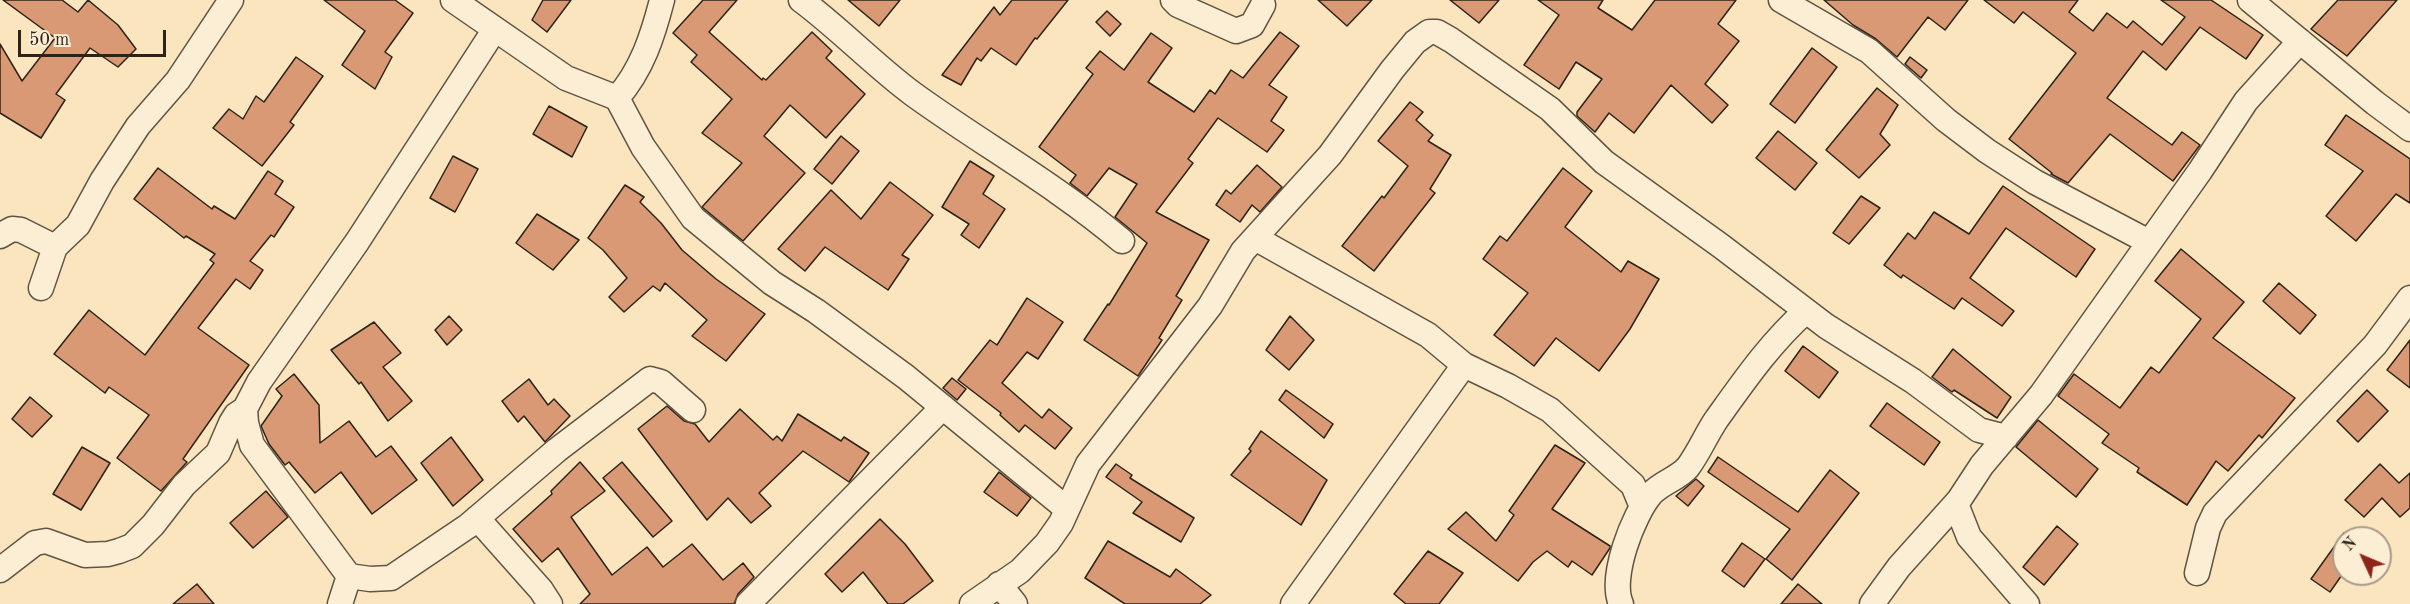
<!DOCTYPE html>
<style>
body{margin:0}
#map{position:relative;width:2410px;height:604px;overflow:hidden;background:#fae5bf;font-family:"Old Standard TT",serif}
canvas{display:block}
.north{position:absolute;left:2332px;top:526px;width:60px;height:60px;box-sizing:border-box;background:#fceed5;border:2px solid #a99d8a;border-radius:50%;rotate:314deg;font-size:16px;font-weight:700;line-height:24px;text-align:center;color:#2d2319}
.north::after{content:'';display:block;margin:auto;width:21px;height:27px;background:#8f2418;clip-path:polygon(50% 0,100% 100%,50% 72%,0 100%)}
.scale{position:absolute;left:18px;top:30px;width:148px;height:27px;box-sizing:border-box;border:3px solid #2d2319;border-top:0;padding-left:8px;font-size:18px;line-height:21px;white-space:nowrap;color:#2d2319;-webkit-text-stroke:4px #fceed5;paint-order:stroke}
</style>
<div id="map">
<canvas width="2410" height="604"></canvas>
<div class="north">N</div>
<div class="scale">50 m</div>
</div>
<script>
const g = document.querySelector('canvas').getContext('2d');
g.lineJoin = 'round';
function fill(path, color) {
  g.fillStyle = color;
  g.fill(path, 'evenodd');
}
function stroke(path, color, width, dash) {
  g.strokeStyle = color;
  g.lineWidth = width;
  g.lineCap = dash ? 'butt' : 'round';
  g.setLineDash(dash || []);
  g.stroke(path);
}
const building = new Path2D(`
 M3 0H62L78 12 88 0 118 25 136 49 118 67 90 48 56 94 65 100 41 138 0 113V44L22 81 55 38Z
 M324 0H395L413 13 385 52 392 57 375 89 342 65 365 31Z
 M543 0H571L547 32 532 20Z
 M703 0H737L709 32 762 80 763 78 766 80 812 32 832 51 826 58 865 94 826 138 790 105 764 136 805 173 743 241 702 207 742 163 702 133 732 99 691 62 697 55 673 33Z
 M848 0H900L879 26Z
 M1012 0H1068L1037 39 1035 38 1016 65 991 48 981 61 977 58 961 85 942 75 994 7 1000 15Z
 M1318 0H1372L1347 26Z
 M1450 0H1499L1479 23Z
 M1538 0H1603L1598 8 1632 30 1655 0H1736L1718 24 1739 41 1705 84 1728 105 1712 123 1671 85 1634 133 1609 113 1595 132 1577 116V112L1602 79 1576 62 1559 89 1524 65 1559 15Z
 M1824 0H1968L1945 30 1928 17 1897 57 1876 39 1853 25Z
 M1984 0H2078L2069 12 2093 31 2107 13 2127 28 2133 21 2162 45 2185 17 2161 0H2211L2263 35 2246 59 2200 27 2166 70 2143 51 2107 98 2172 145 2182 132 2200 145 2173 181 2110 134 2068 183 2051 174 2052 173 2009 139 2076 53 2023 12 2014 23Z
 M2338 0H2397L2347 56 2311 29Z
 M1107 11 1121 24 1110 36 1096 22Z
 M1280 32 1299 46 1269 85 1287 97 1271 121 1284 130 1267 152 1218 118 1188 159 1193 163 1156 212 1209 240 1176 296 1182 300 1159 338 1162 340 1138 376 1084 340 1108 304 1109 305 1147 243 1115 217 1137 184 1109 168 1087 196 1070 183 1076 175 1039 147 1093 74 1086 68 1100 51 1124 70 1151 33 1172 48 1148 82 1194 112 1210 90 1215 94 1231 70 1243 78Z
 M1812 48 1837 67 1795 123 1770 104Z
 M296 57 323 76 290 122 294 125 262 166 213 128 229 109 243 119 256 96 264 102Z
 M1910 57 1927 70 1921 78 1905 64Z
 M1877 88 1898 105 1880 134 1890 145 1859 178 1826 150Z
 M1410 102 1423 112 1416 120 1433 135 1428 141 1451 155 1430 189 1435 193 1374 271 1342 246 1382 196 1384 198 1408 166 1378 141Z
 M549 106 587 127 572 157 533 134Z
 M2346 115 2410 159V203L2396 194 2356 241 2326 216 2363 171 2325 145Z
 M1778 131 1817 163 1795 190 1756 158Z
 M841 136 859 151 832 184 814 169Z
 M453 156 478 169 455 212 430 198Z
 M970 161 994 176 983 194 1005 209 979 248 961 235 969 224 942 207Z
 M1257 165 1282 187 1260 212 1252 205 1240 222 1216 205 1226 190 1231 194Z
 M158 168 212 209 214 206 235 219 268 171 283 181 275 194 294 207 274 237 271 235 250 261 263 270 250 289 236 279 198 328 249 365 183 459 187 462 161 491 117 458 149 415 109 387 105 393 54 354 89 310 145 355 214 263 210 260 215 254 186 236 184 238 134 199Z
 M1563 168 1592 191 1565 227 1621 272 1628 261 1659 279 1630 329 1599 371 1556 338 1534 366 1494 335 1528 293 1483 259 1500 236 1507 241Z
 M890 182 933 215 902 255 909 259 888 290 825 247 805 271 778 249 831 190 861 219Z
 M625 185 644 197 640 202 661 223 682 250 716 279 765 314 726 361 692 336 707 320 665 283 660 291 653 286 624 312 609 297 627 278 603 250 588 238Z
 M2003 186 2095 249 2076 277 2006 228 1970 278 2014 311 2002 326 1962 298 1954 309 1903 275 1901 278 1884 265 1908 233 1915 239 1934 212 1969 234Z
 M1861 196 1880 208 1849 244 1833 233Z
 M537 214 579 240 553 270 516 243Z
 M2181 249 2244 302 2213 338 2295 398 2262 438 2259 435 2228 471 2216 461 2187 505 2137 472 2139 468 2102 443 2109 434 2058 396 2074 374 2120 408 2151 367 2159 373 2201 319 2155 281Z
 M2279 283 2316 315 2300 334 2263 301Z
 M1027 298 1063 322 1038 359 1027 352 1002 383 1042 418 1049 409 1072 428 1055 449 1025 425 1019 432 1000 415 1001 413 958 380 990 340 997 345Z
 M449 316 462 330 447 345 435 330Z
 M1290 316 1314 340 1289 370 1266 350Z
 M374 322 401 353 383 367 412 401 388 421 361 382 359 384 331 350Z
 M2410 340V388L2387 370Z
 M1803 346 1838 372 1819 398 1785 371Z
 M1953 349 2011 397 1997 418 1954 390 1952 392 1932 377Z
 M294 374 319 405 320 443 349 421 376 457 391 446 417 480 372 514 341 472 315 493 289 462 285 465 269 444 261 426 282 396 276 389Z
 M952 378 966 389 957 400 943 388Z
 M529 379 548 405 554 399 570 416 545 442 524 416 518 422 502 401Z
 M1286 390 1333 424 1324 438 1279 400Z
 M2367 390 2388 411 2358 442 2337 421Z
 M30 397 52 416 32 437 12 419Z
 M1887 403 1940 442 1924 465 1870 426Z
 M667 406 684 421 695 424 709 442 740 409 773 440 777 436 782 441 798 414 841 441 844 437 869 453 849 482 803 451 759 493 771 506 751 523 728 498 707 520 638 429Z
 M2038 420 2098 469 2076 497 2016 447Z
 M1261 431 1327 480 1301 525 1231 475 1251 451 1249 449Z
 M451 437 483 480 453 506 421 463Z
 M1555 445 1585 463 1552 509 1610 546V548L1592 575 1572 561 1568 567 1547 551 1533 562 1518 581 1448 529 1466 512 1496 541 1514 515 1509 511Z
 M82 447 110 463 81 510 53 494Z
 M1718 457 1798 512 1830 470 1859 493 1792 580 1766 559 1790 529 1708 472Z
 M580 462 605 491 571 517 612 575 647 547 663 567 692 544 723 580 743 563 754 577 738 594 734 604H580L590 594 558 548 542 562 513 529 552 494 551 491Z
 M622 462 672 521 653 537 603 478Z
 M1116 464 1132 475 1130 478 1194 518 1181 542 1133 513 1142 502 1106 477Z
 M2380 464 2399 483 2410 473V508L2400 517 2382 498 2364 517 2345 500Z
 M999 472 1031 498 1017 516 984 492Z
 M1696 479 1704 486 1688 506 1676 496Z
 M266 491 288 517 253 548 230 523Z
 M880 519 905 544 933 581 903 604H888L863 572 842 592 825 574Z
 M2057 526 2078 544 2044 585 2023 567Z
 M2344 533V572L2330 592 2311 579Z
 M1108 541 1170 577 1176 569 1211 595 1200 604H1125L1085 578Z
 M1742 543 1765 559 1744 587 1722 571Z
 M1428 551 1463 573 1439 604H1406L1394 594Z
 M197 584 214 604H173Z
 M1798 584 1822 604H1781Z`);
fill(building, '#da9975');
stroke(building, '#2d2319', 1.5);
const minor = new Path2D(`
 M453 0 566 78 617 98 643 147 693 218 772 283 816 311 906 377 1067 509
 M801 0C840 29 874 65 913 94 982 144 1056 185 1122 241
 M1173 0 1178 5 1236 31 1252 25 1263 5
 M1781 0 1869 51 1946 120 1987 151 2035 182 2149 242
 M2250 0 2375 103 2410 129
 M617 98C642 70 653 35 662 0
 M0 236 12 229 21 230 55 247
 M1255 238 1428 335 1464 365 1508 386 1550 410 1633 485 1642 507
 M41 288 55 247 78 225 102 181 138 126 178 80 231 0
 M245 409 246 423 252 445 349 576 370 579 391 578 468 526 557 450 650 379 661 382 693 410
 M1956 504 1969 537 2027 604
 M477 518 541 590 550 604
 M0 570 35 543 46 541 85 555 108 554 119 551 132 546 153 525 184 485 218 453 231 423 236 415 245 409 259 382 357 242 495 29
 M2197 573 2208 528 2215 513 2375 345 2410 298
 M999 584 1015 604
 M340 604 349 576
 M748 604 943 407
 M972 604 1020 571 1047 543 1061 523 1088 464 1210 306 1243 251 1330 155 1392 70 1415 42 1429 32H1437L1451 40 1550 109 1604 162 1721 246 1826 326 1913 381 1979 430 2006 437
 M1293 604 1464 365
 M1621 604C1609 578 1633 515 1651 494 1662 482 1678 479 1688 467 1699 452 1706 435 1716 420 1744 381 1770 343 1806 311
 M1872 604 1899 567 1959 500 1982 465 2041 395 2200 171 2246 101 2300 41`);
stroke(minor, '#605442', 27);
stroke(minor, '#fceed5', 24);
</script>
